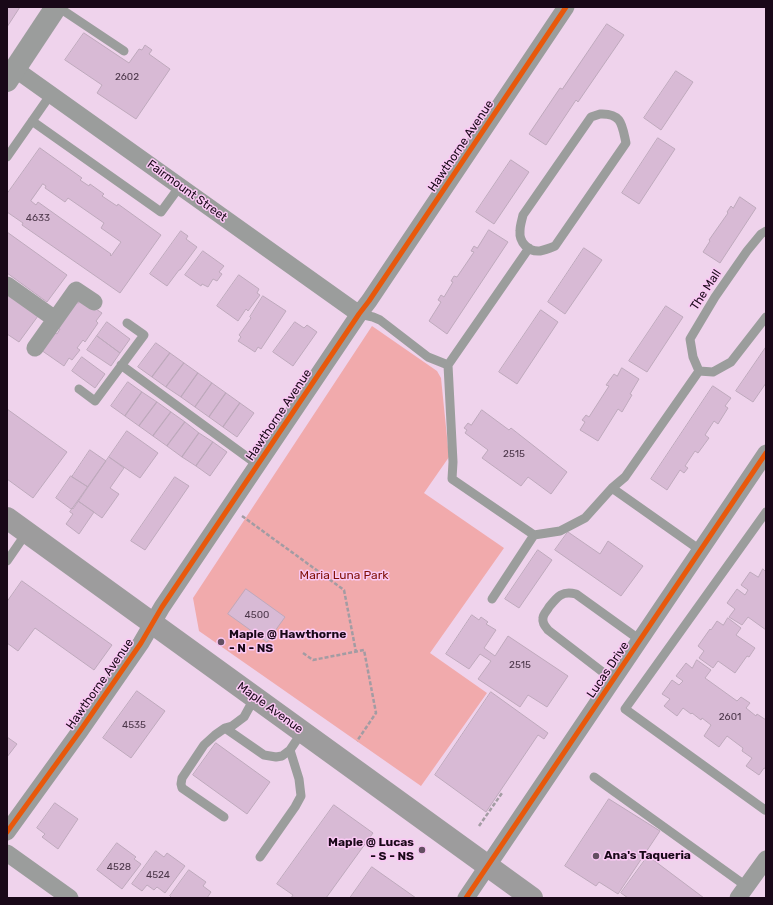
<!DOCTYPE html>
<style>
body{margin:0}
#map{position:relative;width:773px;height:905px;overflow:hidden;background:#efd3ec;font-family:Rubik,sans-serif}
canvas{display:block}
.frame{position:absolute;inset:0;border:8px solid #190818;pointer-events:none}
</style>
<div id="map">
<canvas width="773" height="905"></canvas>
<div class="frame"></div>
</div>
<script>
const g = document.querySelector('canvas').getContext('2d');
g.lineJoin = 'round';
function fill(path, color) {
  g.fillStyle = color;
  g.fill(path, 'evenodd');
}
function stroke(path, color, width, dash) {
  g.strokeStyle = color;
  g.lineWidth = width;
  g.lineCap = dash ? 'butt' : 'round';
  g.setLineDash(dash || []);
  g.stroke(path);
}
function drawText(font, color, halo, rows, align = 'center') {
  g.font = font + ' Rubik,sans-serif';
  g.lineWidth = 3;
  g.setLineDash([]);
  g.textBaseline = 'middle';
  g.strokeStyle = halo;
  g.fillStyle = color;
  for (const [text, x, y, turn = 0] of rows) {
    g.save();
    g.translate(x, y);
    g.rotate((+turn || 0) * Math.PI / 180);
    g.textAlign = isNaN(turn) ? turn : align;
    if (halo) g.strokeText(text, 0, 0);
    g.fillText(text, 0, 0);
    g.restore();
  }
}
fill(new Path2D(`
 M372 326 437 371 441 378 449 457 424 493 504 548 430 653 487 693 421 786 199 631 193 598Z`), '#f1aaac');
const building = new Path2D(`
 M7 7H20L7 27Z
 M607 24 624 35 578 102 576 100 546 145 529 134 560 88 562 89Z
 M84 33 129 63 139 49 142 50 145 45 152 50 149 54 170 69 136 119 97 93 102 85 65 60Z
 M676 71 693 82 661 130 644 118Z
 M658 138 675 149 639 204 622 193Z
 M40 148 82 178 80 180 89 186 90 184 104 194 102 196 117 206 118 204 161 235 120 293 22 225 23 223 7 212V194ZM43 184 46 186 45 188 65 202 68 198 104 223 101 228 121 242 111 256 110 255 111 254 38 202 36 205 31 201Z
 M511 160 529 172 494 224 476 212Z
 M740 197 756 208 720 263 703 252 710 241 709 240 728 213 727 212 731 206 733 208Z
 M489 230 508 242 447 334 429 321 441 302 438 300 441 295 444 297 453 282 451 281 454 276 457 277 474 252 471 251 474 246 477 248Z
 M181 231 188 236 186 239 197 247 180 270H179L167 286 150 274Z
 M7 232 67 275 47 302 7 273Z
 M584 248 602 260 565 314 548 302Z
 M203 251 224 266 219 272 222 274 217 281 213 279 208 287 202 284 201 286 185 275Z
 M239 275 259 289 257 293 260 295 248 311 246 309 238 321 217 306Z
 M7 294 38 316 19 342 7 334Z
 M263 296 286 311 261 349 258 347 255 352 238 341 241 337 239 335 251 318 250 317Z
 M81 299 102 313 96 321 98 323 85 342 83 340 77 348 80 350 72 360 69 358 64 366 41 350 54 332 57 334 60 329 57 328 76 302 78 303Z
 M666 306 683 317 647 372 629 361Z
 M541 310 558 322 517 384 499 372Z
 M107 322 130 339 120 353 97 336Z
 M295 322 304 328 307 325 317 332 293 366 273 352Z
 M97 336 120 353 111 366 87 350Z
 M156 343 170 353 152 377 138 367Z
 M766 347V383L753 402 736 391Z
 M170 353 184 363 166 387 152 377Z
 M82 357 105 374 95 388 72 371Z
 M184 363 198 373 181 397 166 387Z
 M622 368 639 379 630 394 632 395 622 412 618 409 598 441 580 430 585 422 582 420 586 415 589 417 609 386 606 385 614 374 617 376Z
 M198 373 212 383 195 407 181 397Z
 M128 382 142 392 125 416 111 406Z
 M212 383 226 393 209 417 195 407Z
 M713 386 731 398 725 406 728 408 718 424 714 421 705 435 709 438 698 453 695 451 685 466 688 468 684 473 680 470 667 490 651 479Z
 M142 392 157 402 139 426 125 416Z
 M226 393 240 403 223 427 209 417Z
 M157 402 171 412 153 436 139 426Z
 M240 403 254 413 237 437 223 427Z
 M7 409 67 452 33 498 7 479Z
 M482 410 509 430 511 428 567 472 551 494 528 477 521 486 482 458 488 450 465 433 467 430 464 428 468 423 471 425Z
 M171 412 185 422 167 446 153 436Z
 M185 422 199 433 182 457 167 446Z
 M127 431 158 453 140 478 109 457Z
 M199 433 213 442 196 466 182 457Z
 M213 442 227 452 210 476 196 466Z
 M90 450 106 461 88 487 72 477Z
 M109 457 124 468 110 488 119 494 102 518 78 501Z
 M71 476 88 487 73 509 72 508 71 509 56 498Z
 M175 477 189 486 145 550 131 541Z
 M78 501 94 512 79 534 66 524 73 514 70 512Z
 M568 532 600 554 608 541 643 566 621 596 555 550Z
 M538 550 552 560 519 608 505 599Z
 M763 569 766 572V630L748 617 742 625 729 617 735 609 727 603 737 589 745 595 748 590 741 585 750 572 758 577Z
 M22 581 112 645 94 670 35 628 18 651 7 643V602Z
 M246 589 285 617 267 642 228 614Z
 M472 615 479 620 481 617 488 622 486 624 496 630 484 648 495 656 508 636 568 676 547 707 528 695 520 707 478 679 491 661 480 654 469 669 446 654Z
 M728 618 741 628 736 635 755 648 749 657 747 656 735 673 718 661 713 668 699 658 704 651 698 646 710 629 711 630 717 621 723 625Z
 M697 660 711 670 705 678 737 701 741 697 750 703 746 708 756 716 757 714 766 720V769L764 768 759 775 746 766 752 758 742 751 743 748 727 736 719 747 704 736 711 725 702 718 701 720 692 713 691 714 683 708 677 716 664 706 670 699 662 694 672 680 679 685 683 681 676 676 686 663 692 668Z
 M137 691 165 711 131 758 103 738Z
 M491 692 548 733 544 739 538 735 486 812 435 775Z
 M7 737 17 744 7 757Z
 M216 743 270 782 247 814 193 775Z
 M609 799 660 831 618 894 599 882 596 886 565 866Z
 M55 803 78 819 58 849 42 837 45 834 37 828Z
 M334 805 373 833 326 898H291L293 895 277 884Z
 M117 843 136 857 134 859 141 864 122 889 97 870Z
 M156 851 164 857 167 853 185 866 165 893 157 887 154 890 147 885 142 891 132 884Z
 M648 856 704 898H628L621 893Z
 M372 867 416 898H350Z
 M189 870 206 882 203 886 211 892 207 898H172L170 896Z`);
fill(building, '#d8bad5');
stroke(building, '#bea9bc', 1);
stroke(new Path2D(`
 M242 516 344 590 356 652
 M303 653 313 660 364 650 376 713 357 741
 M479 826 502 793`), '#a39ca3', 2.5, [4, 2]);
stroke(new Path2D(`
 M58 7 124 51
 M600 114C622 113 622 125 626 143L555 246C550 248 545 250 540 251 528 252 519 242 520 231 520 225 522 220 523 215L591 117Z
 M32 121 161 212 180 186
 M7 157 51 94
 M359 314 373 317 380 320 428 357 448 365 529 248
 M121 365 258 465
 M448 365 453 462 452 479 534 535 492 599
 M699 371 713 372 731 362 766 317
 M79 389 95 401 144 335 127 323
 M612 488 700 550
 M766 512 625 709 765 810 766 809
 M534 535 560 531 585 518 612 488 625 477 699 371 693 357 690 339 715 297 747 251 761 234 766 231
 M7 561 27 532
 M613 680 548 630C545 626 542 623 543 618 543 614 547 611 549 607 557 597 562 590 576 594L640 640
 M225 728 264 755 276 757 282 756 290 750 302 732
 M594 777 746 886
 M224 817 182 788 181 784 182 778 204 745 215 735 225 728 232 726 244 717 255 697
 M260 857 295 807 301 796 299 779 290 750`), '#9b9d9c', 9);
stroke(new Path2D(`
 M15 69 359 314
 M7 285 55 319
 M35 348 76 290 94 302
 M7 832 80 731 141 643 162 607 359 314 369 301 566 7
 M7 853 70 898
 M466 898 766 453
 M738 898 766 859`), '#9b9d9c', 17);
stroke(new Path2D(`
 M7 81 56 7`), '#9b9d9c', 22);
stroke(new Path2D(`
 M7 518 532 898`), '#9d9c9d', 22);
stroke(new Path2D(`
 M7 832 80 731 141 643 162 607 359 314 369 301 566 7
 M466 898 766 453`), '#e8590c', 5);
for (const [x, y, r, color] of [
 [221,642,4,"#644f62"],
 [422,850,4,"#644f62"],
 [596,856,4,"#644f62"]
]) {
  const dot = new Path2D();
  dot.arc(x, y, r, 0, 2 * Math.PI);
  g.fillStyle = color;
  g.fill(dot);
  stroke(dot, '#fac8f4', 1.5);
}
drawText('10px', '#4b3649', null, [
 ["2602",127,77],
 ["4633",38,218],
 ["2515",514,454],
 ["4500",257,615],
 ["2515",520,665],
 ["2601",730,717],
 ["4535",134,725],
 ["4528",119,867],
 ["4524",158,875]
]);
drawText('12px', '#190818', '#fac8f4', [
 ["Hawthorne Avenue",461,146,-56],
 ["Fairmount Street",187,191,36],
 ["The Mall",706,290,-57],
 ["Hawthorne Avenue",279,415,-56],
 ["Lucas Drive",608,670,-56],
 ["Hawthorne Avenue",100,684,-55],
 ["Maple Avenue",270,708,36]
]);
drawText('12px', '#7f0f05', '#fac8f4', [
 ["Maria Luna Park",344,576]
]);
drawText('bold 12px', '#190818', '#fac8f4', [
 ["Maple @ Hawthorne",229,635],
 ["- N - NS",229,649],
 ["Maple @ Lucas",414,843,"right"],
 ["- S - NS",414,857,"right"],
 ["Ana's Taqueria",604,856]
], 'left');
</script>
